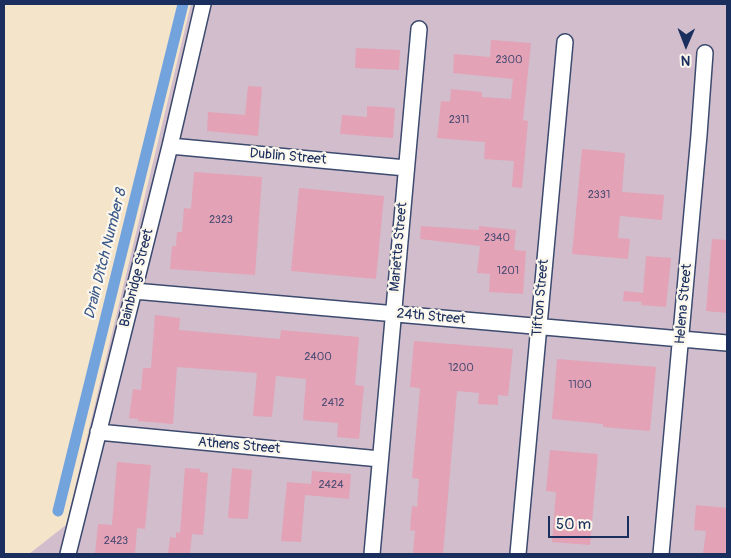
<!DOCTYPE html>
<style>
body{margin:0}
#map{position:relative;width:731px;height:558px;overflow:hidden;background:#f4e4ca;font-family:Pangolin,sans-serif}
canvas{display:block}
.frame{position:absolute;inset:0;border:5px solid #1b2f5e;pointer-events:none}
.north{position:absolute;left:661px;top:20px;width:50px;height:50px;-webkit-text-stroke:4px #fbf7ec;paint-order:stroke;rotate:181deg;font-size:14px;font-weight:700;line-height:20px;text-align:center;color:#1b2f5e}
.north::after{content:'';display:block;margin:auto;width:18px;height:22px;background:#1b2f5e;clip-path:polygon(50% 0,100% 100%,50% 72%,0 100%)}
.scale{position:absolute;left:548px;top:516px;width:81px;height:22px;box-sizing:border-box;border:2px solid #1b2f5e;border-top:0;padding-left:6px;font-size:15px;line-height:18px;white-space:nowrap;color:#1b2f5e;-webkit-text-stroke:4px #fbf7ec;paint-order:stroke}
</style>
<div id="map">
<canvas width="731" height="558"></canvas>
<div class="frame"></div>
<div class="north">N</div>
<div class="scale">50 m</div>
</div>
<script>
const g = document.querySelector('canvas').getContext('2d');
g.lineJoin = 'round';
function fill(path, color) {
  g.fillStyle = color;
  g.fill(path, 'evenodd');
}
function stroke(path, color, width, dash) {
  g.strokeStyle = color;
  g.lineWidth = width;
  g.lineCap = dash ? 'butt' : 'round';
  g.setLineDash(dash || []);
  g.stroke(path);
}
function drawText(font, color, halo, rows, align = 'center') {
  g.font = font + ' Pangolin,sans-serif';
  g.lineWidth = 4.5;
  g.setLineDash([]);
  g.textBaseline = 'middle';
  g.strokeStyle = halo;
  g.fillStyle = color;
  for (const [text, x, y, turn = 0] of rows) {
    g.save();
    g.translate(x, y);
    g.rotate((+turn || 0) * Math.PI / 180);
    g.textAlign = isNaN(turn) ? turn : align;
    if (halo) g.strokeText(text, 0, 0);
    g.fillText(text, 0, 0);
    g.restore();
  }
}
fill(new Path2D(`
 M191 4H727V554H29L66 525Z`), '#d1bdcc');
stroke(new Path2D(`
 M58 511 183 4`), '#73a3dd', 11);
fill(new Path2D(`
 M491 40 531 43 523 120 528 121 522 188 512 187 514 161 484 159 485 142 437 138 441 101 450 102 451 89 482 92V97L511 99 513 79 453 73 454 54 490 57Z
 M356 48 400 50 399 70 355 68Z
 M248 86 262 87 258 136 207 131 208 112 245 115Z
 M367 106 395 108 393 138 340 134 342 115 367 117Z
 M582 149 625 153 622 192 664 195 662 220 620 216 618 238 630 239 628 259 572 254Z
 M194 172 262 177 255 275 170 269 172 246H176L177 232H182L184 208 191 209Z
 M299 188 384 196 376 279 291 271Z
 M421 226 479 230V226L516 230 514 250 526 251 523 294 489 292 490 274 477 273 480 246 420 239Z
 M712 239 727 240V313L706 311Z
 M646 256 671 258 666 307 641 305 642 302 623 301 624 291 643 293Z
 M155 315 180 318 179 330 280 339 281 330 359 337 355 385 364 386 359 439 337 437 338 423 303 420 306 379 276 376 272 417 253 416 257 373 177 367 173 424 138 421V419L129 418 133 389 141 390 143 368H151Z
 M414 341 513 349 508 396 498 395V405L478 404 479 393 457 391 443 554H413L415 531 410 530 412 506 417 507 419 479 412 478 420 388 410 387Z
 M557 359 656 367 650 431 603 427V424L552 419Z
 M550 450 598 454 590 545 552 542 556 492 546 491Z
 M117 462 151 465 145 529 137 528 135 554H95L98 524 112 525Z
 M185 468 200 469V472L208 473 203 535 192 534 190 554H168L170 537 176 538V532L180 533Z
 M232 468 252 470 248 519 228 518Z
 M312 471 351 474 349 499 305 495 301 542 281 541 287 482 311 484Z
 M696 505 727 508V554H703L706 531 694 530Z`), '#e3a2b6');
const minor = new Path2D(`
 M170 146 406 168
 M134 291 727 343
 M98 432 380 459
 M68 554 170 146 203 4
 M372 554 419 29
 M518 554 565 42
 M661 554 699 135 705 53`);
stroke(minor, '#3c4a6e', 18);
stroke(minor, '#fff', 15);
drawText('11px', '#4d4c74', null, [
 ["2300",509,60],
 ["2311",459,120],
 ["2331",599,195],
 ["2323",221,220],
 ["2340",497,238],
 ["1201",508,271],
 ["2400",318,357],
 ["1200",461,368],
 ["1100",580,385],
 ["2412",333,403],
 ["2424",331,485],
 ["2423",116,541]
]);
drawText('14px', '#1b2f5e', '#fbf7ec', [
 ["Dublin Street",288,157,5],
 ["Marietta Street",399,247,-85],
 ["Bainbridge Street",137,278,-76],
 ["Tifton Street",541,298,-85],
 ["Helena Street",684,304,-85],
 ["24th Street",431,317,5],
 ["Athens Street",239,446,5]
]);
drawText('italic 15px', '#3a588a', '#fbf7ec', [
 ["Drain Ditch Number 8",106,254,-76]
]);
</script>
